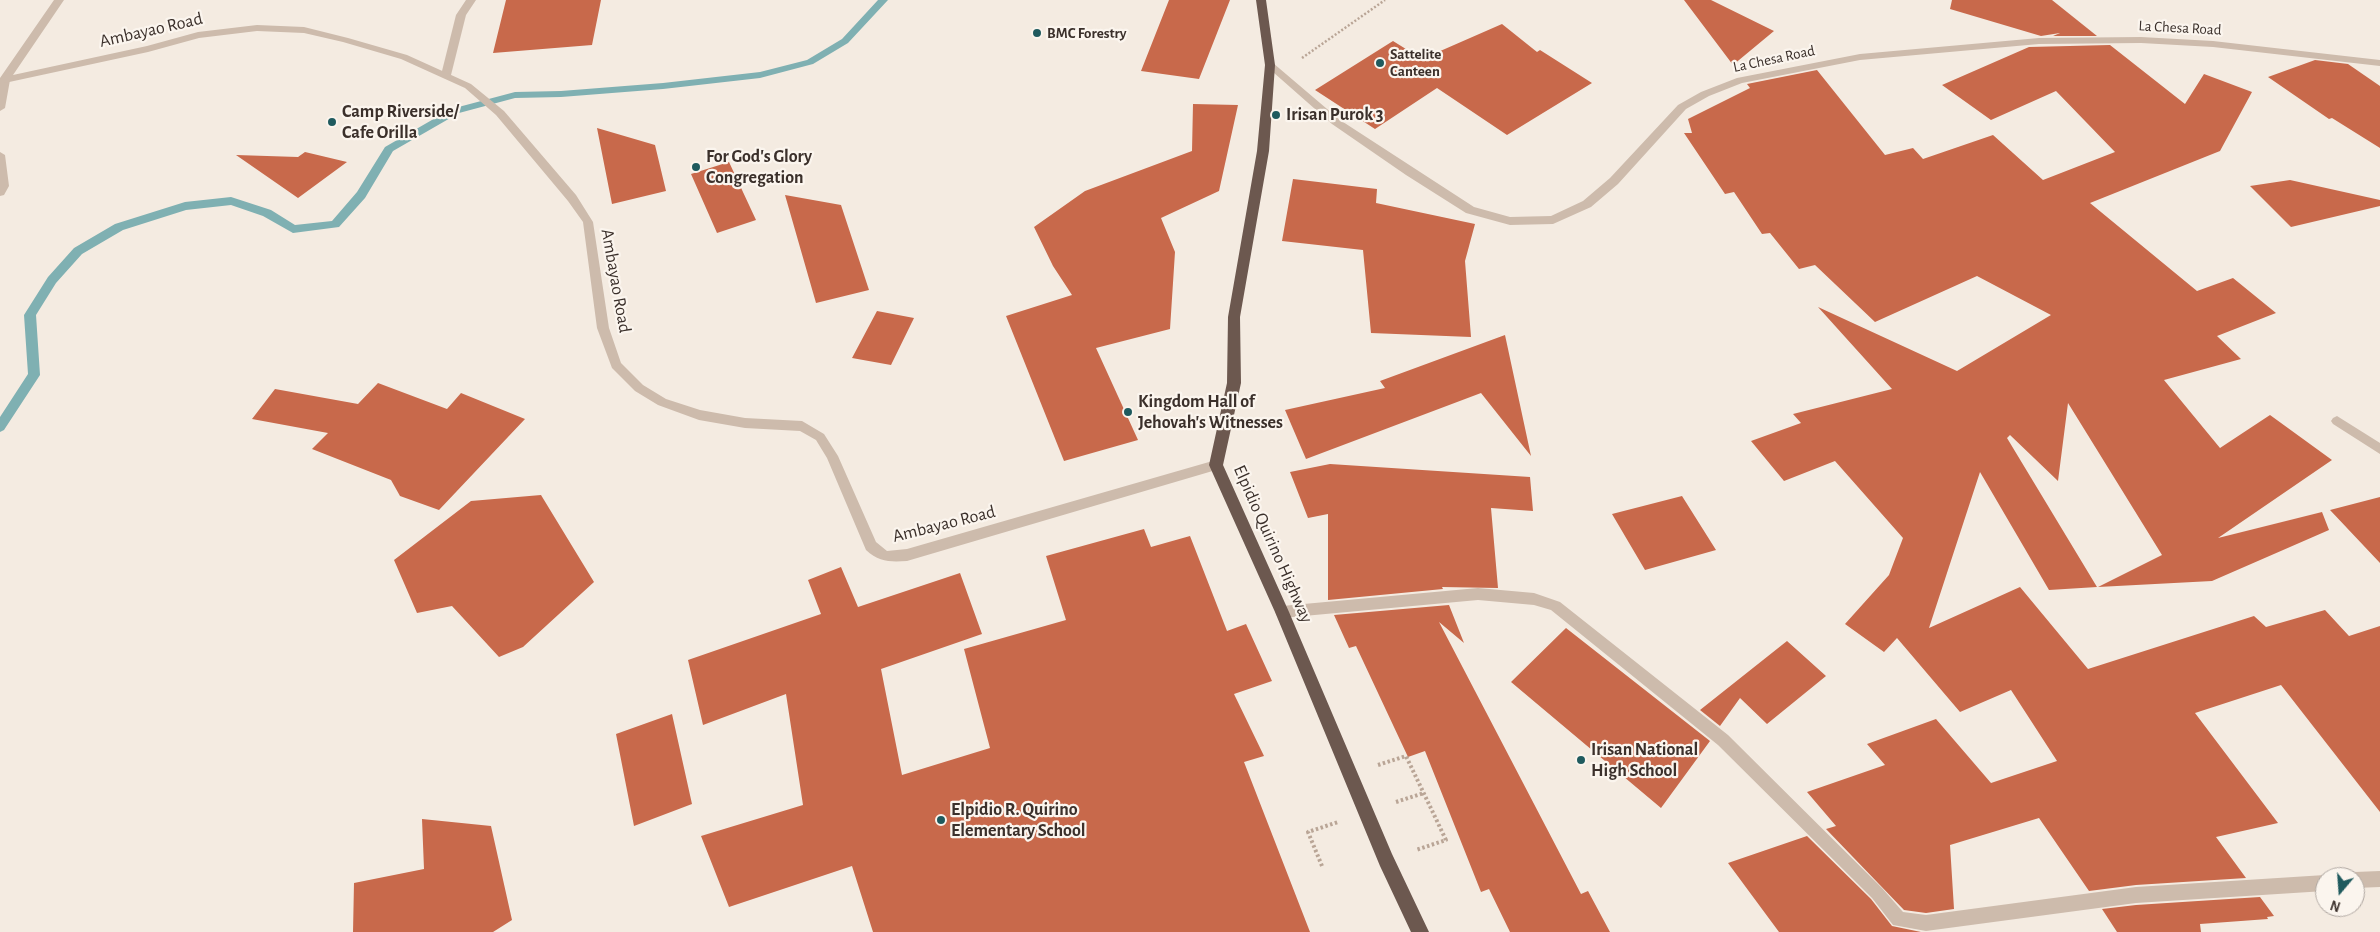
<!DOCTYPE html>
<style>
body{margin:0}
#map{position:relative;width:2380px;height:932px;overflow:hidden;background:#f4ebe1;font-family:"Alegreya Sans",sans-serif}
canvas{display:block}
.north{position:absolute;left:2315px;top:867px;width:50px;height:50px;box-sizing:border-box;background:#fbf5ee;border:1px solid #aea6a0;border-radius:50%;rotate:198deg;font-size:14px;font-weight:700;line-height:20px;text-align:center;color:#3b302b}
.north::after{content:'';display:block;margin:auto;width:18px;height:22px;background:#1f5a5e;clip-path:polygon(50% 0,100% 100%,50% 72%,0 100%)}
</style>
<div id="map">
<canvas width="2380" height="932"></canvas>
<div class="north">N</div>
</div>
<script>
const g = document.querySelector('canvas').getContext('2d');
g.lineJoin = 'round';
function fill(path, color) {
  g.fillStyle = color;
  g.fill(path, 'evenodd');
}
function stroke(path, color, width, dash) {
  g.strokeStyle = color;
  g.lineWidth = width;
  g.lineCap = dash ? 'butt' : 'round';
  g.setLineDash(dash || []);
  g.stroke(path);
}
function drawText(font, color, halo, rows, align = 'center') {
  g.font = font + ' "Alegreya Sans",sans-serif';
  g.lineWidth = 4.5;
  g.setLineDash([]);
  g.textBaseline = 'middle';
  g.strokeStyle = halo;
  g.fillStyle = color;
  for (const [text, x, y, turn = 0] of rows) {
    g.save();
    g.translate(x, y);
    g.rotate((+turn || 0) * Math.PI / 180);
    g.textAlign = isNaN(turn) ? turn : align;
    if (halo) g.strokeText(text, 0, 0);
    g.fillText(text, 0, 0);
    g.restore();
  }
}
fill(new Path2D(`
 M878 0H888L848 43 813 64 760 78 663 89 561 97 515 98 459 113 393 151 365 198 339 227 293 233 263 216 231 205 186 210 123 230 82 254 56 283 36 315 40 375 4 430 0 432V417L28 374 24 315 48 277 74 248 115 224 185 202 231 197 271 210 295 225 332 221 357 192 385 147 451 109 515 92 561 91 663 83 760 72 807 60 842 39Z`), '#7fb0b2');
fill(new Path2D(`
 M506 0H601L592 45 493 53Z
 M1169 0H1230L1199 79 1141 71Z
 M1684 0H1711L1774 31 1733 65Z
 M1952 0H2052L2097 36H2053L2060 33 2041 36 1950 9Z
 M1502 24 1537 52 1540 50 1592 83 1507 135 1437 88 1375 129 1315 90 1393 41 1422 59Z
 M2110 45 2185 104 2204 74 2252 92 2220 151 2090 203 2197 291 2233 278 2276 313 2217 336 2241 359 2164 380 2220 448 2270 415 2332 460 2218 538 2322 512 2329 530 2212 581 2098 587 2162 555 2068 403 2058 481 2010 435 2007 438 2097 587 2049 590 1980 472 1929 628 2020 587 2088 669 2254 616 2266 627 2325 610 2349 636 2380 626V812L2281 685 2195 713 2278 823 2216 837 2246 878 2136 885 2089 891 2039 818 1950 845 1954 909 1926 913 1904 910 1826 829 1836 826 1807 792 1885 765 1867 744 1936 719 1991 783 2057 761 2011 690 1960 712 1897 638 1884 652 1845 624 1889 575 1903 538 1835 461 1784 481 1751 441 1801 423 1793 414 1892 389 1818 307 1957 371 2051 315 1977 276 1875 322 1815 265 1799 269 1770 233 1762 234 1734 192 1725 194 1684 133H1692L1688 119 1750 88 1747 84 1817 70 1885 155 1913 148 1923 159 1993 135 2043 180 2115 152 2056 91 1991 120 1942 85 2029 47Z
 M2315 60 2348 64 2380 86V148L2332 118 2329 119 2268 77Z
 M1193 104 1238 105 1219 191 1161 218 1175 252 1170 329 1096 348 1138 440 1064 461 1006 316 1072 295 1053 266 1034 227 1085 191 1192 151Z
 M597 128 655 145 666 191 612 204Z
 M305 152 347 162 298 198 236 155 298 157Z
 M729 162 756 220 717 233 691 174Z
 M1293 179 1377 189 1376 203 1475 224 1465 261 1471 337 1371 333 1363 250 1282 241Z
 M2290 180 2380 200V206L2291 227 2250 186Z
 M785 195 841 205 869 290 816 303Z
 M877 311 914 318 891 365 852 358Z
 M1505 335 1531 456 1481 393 1306 459 1285 410 1385 388 1380 381Z
 M378 383 447 409 461 393 525 419 439 510 400 496 391 480 312 449 328 433 252 419 275 389 358 404Z
 M1330 464 1530 477 1533 511 1491 508 1498 588 1442 587 1443 589 1328 600V514L1308 518 1290 472Z
 M541 495 594 582 523 647 499 657 452 606 417 613 394 560 471 501Z
 M1682 496 1716 550 1645 570 1612 514Z
 M2380 497V563L2330 510Z
 M1144 529 1151 547 1190 536 1227 631 1246 624 1272 681 1234 694 1264 756 1244 762 1310 932H873L852 866 729 907 701 836 803 805 786 694 703 725 688 660 821 614 808 580 841 567 858 607 960 573 982 634 881 669 902 775 990 748 964 649 1066 620 1046 556Z
 M1449 605 1464 643 1439 622 1581 894 1588 891 1610 932H1510L1489 889 1481 892 1425 751 1408 757 1356 646 1349 648 1334 615Z
 M1566 628 1710 741 1661 808 1511 682Z
 M1787 641 1826 676 1767 724 1740 698 1720 726 1700 710Z
 M672 714 692 804 634 826 616 734Z
 M422 819 491 826 512 920 493 932H353L354 883 424 869Z
 M1807 836 1871 899 1892 926 1921 932H1779L1728 863Z
 M2260 897 2274 916 2267 917 2268 919 2200 924 2201 932H2117L2102 909 2136 905Z`), '#c8694b');
stroke(new Path2D(`
 M1302 58 1385 0`), '#b9a596', 2.5, [2, 2]);
stroke(new Path2D(`
 M1378 765 1406 756 1446 840 1416 850
 M1396 802 1424 793
 M1322 866 1308 832 1338 822`), '#b9a596', 4, [2.5, 2.5]);
fill(new Path2D(`
 M466 0H476L466 15 451 75 446 78 443 77 441 75 456 15Z
 M5 77 10 80 5 108 0 111V80Z
 M0 152 5 155 9 186 4 195 0 196Z`), '#cdbbac');
fill(new Path2D(`
 M54 0H64L13 75 147 46 198 32 257 25 304 27 348 38 407 55 471 84 504 111 576 195 593 222 609 328 621 363 643 385 666 399 700 410 745 418 802 421 824 434 838 456 876 542 887 551 907 549 1216 460 1220 461 1222 465 1220 469 1216 470 907 561C890 562 879 562 866 550L827 458 816 440 800 431 745 428 699 420 658 405 635 391 612 368 597 328 583 222 568 201 496 115 465 88 401 59 343 42 304 33 257 31 199 38 148 52 0 84V78Z
 M2141 37 2213 41 2380 60V66L2213 47 2141 43 2039 44 1860 60 1742 83 1709 96 1686 109 1618 184 1591 207 1553 224 1510 225 1466 213 1406 175 1332 124 1265 65 1267 63H1273L1340 120 1474 207 1510 217 1551 216 1583 201 1610 178 1678 105 1701 92 1737 78 1860 54 2039 38Z
 M2337 416 2380 443V454L2333 424 2331 421 2333 418Z
 M1478 588 1534 593 1560 602 1728 735 1882 888 1903 912 1926 915 2136 887 2325 875 2329 877H2325V891L2136 903 1926 931 1893 925 1872 898 1718 745 1551 610 1534 605 1478 600 1282 618 1277 616 1275 612 1277 608 1282 606Z
 M2380 871V887L2355 888V877H2349L2355 872Z`), '#cdbbac');
fill(new Path2D(`
 M1256 0H1266L1275 65 1269 151 1240 317 1241 383 1223 465 1289 612 1392 854 1429 932H1411L1380 866 1275 612 1209 465 1227 383 1228 317 1257 151 1265 65Z`), '#6c584f');
for (const [x, y, r, color] of [
 [1037,33,5,"#1f5a5e"],
 [1380,63,5,"#1f5a5e"],
 [1276,115,5,"#1f5a5e"],
 [332,122,5,"#1f5a5e"],
 [696,167,5,"#1f5a5e"],
 [1128,412,5,"#1f5a5e"],
 [1581,760,5,"#1f5a5e"],
 [941,820,5,"#1f5a5e"]
]) {
  const dot = new Path2D();
  dot.arc(x, y, r, 0, 2 * Math.PI);
  g.fillStyle = color;
  g.fill(dot);
  stroke(dot, '#fbf5ee', 2);
}
drawText('15px', '#3b302b', '#fbf5ee', [
 ["La Chesa Road",2180,28,3],
 ["La Chesa Road",1774,59,-12]
]);
drawText('bold 15px', '#3b302b', '#fbf5ee', [
 ["BMC Forestry",1047,33],
 ["Sattelite",1390,54],
 ["Canteen",1390,71]
], 'left');
drawText('18px', '#3b302b', '#fbf5ee', [
 ["Ambayao Road",151,30,-13],
 ["Ambayao Road",616,281,80],
 ["Ambayao Road",944,524,-14],
 ["Elpidio Quirino Highway",1273,544,66]
]);
drawText('bold 18px', '#3b302b', '#fbf5ee', [
 ["Camp Riverside/",342,112],
 ["Cafe Orilla",342,133],
 ["Irisan Purok 3",1286,115],
 ["For God's Glory",706,157],
 ["Congregation",706,178],
 ["Kingdom Hall of",1138,402],
 ["Jehovah's Witnesses",1138,423],
 ["Irisan National",1591,750],
 ["High School",1591,771],
 ["Elpidio R. Quirino",951,810],
 ["Elementary School",951,831]
], 'left');
</script>
